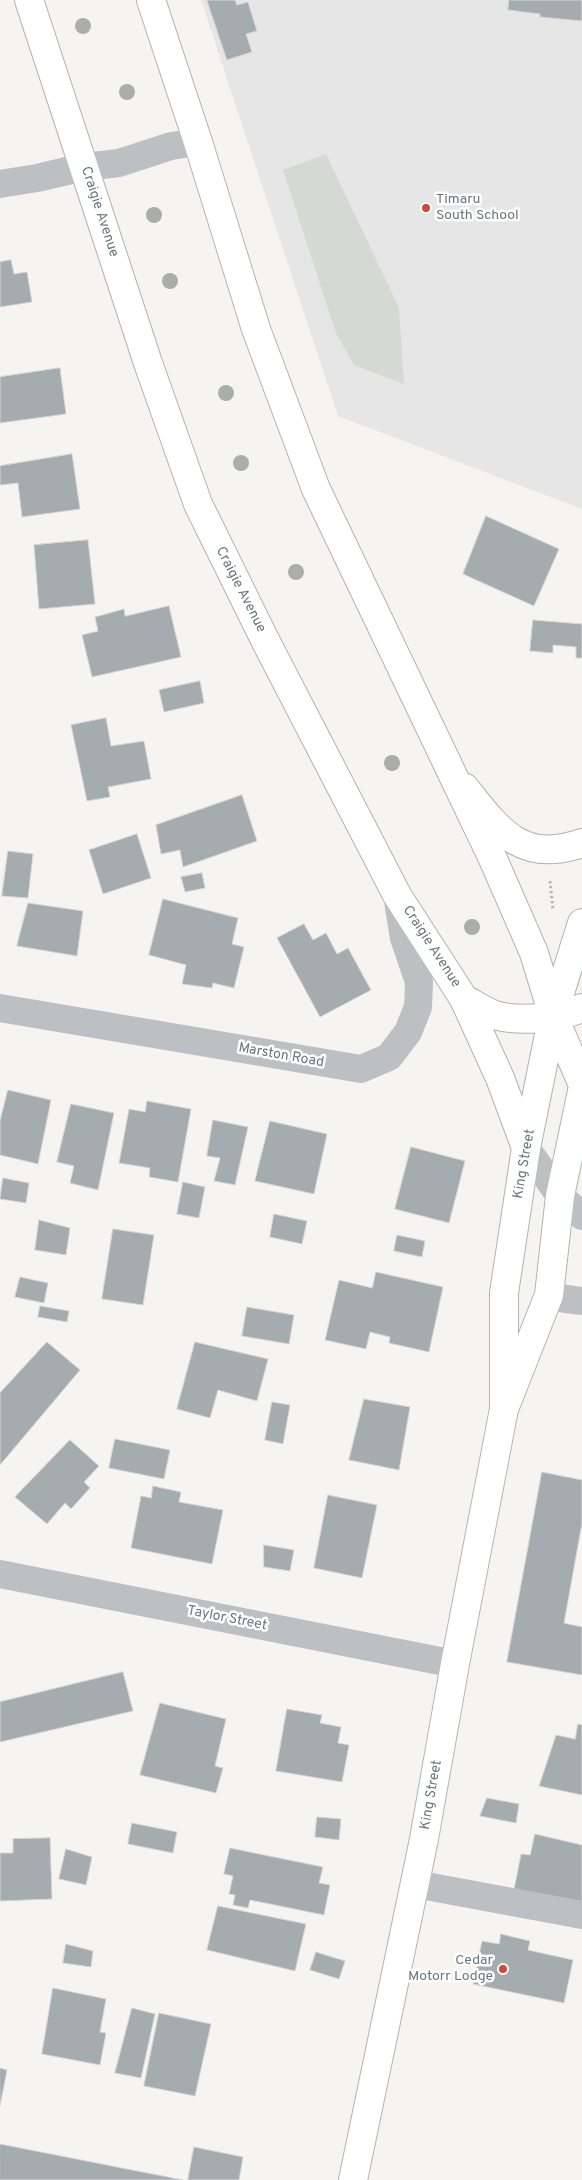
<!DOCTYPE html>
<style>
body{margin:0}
canvas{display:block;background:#f5f4f1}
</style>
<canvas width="582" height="2180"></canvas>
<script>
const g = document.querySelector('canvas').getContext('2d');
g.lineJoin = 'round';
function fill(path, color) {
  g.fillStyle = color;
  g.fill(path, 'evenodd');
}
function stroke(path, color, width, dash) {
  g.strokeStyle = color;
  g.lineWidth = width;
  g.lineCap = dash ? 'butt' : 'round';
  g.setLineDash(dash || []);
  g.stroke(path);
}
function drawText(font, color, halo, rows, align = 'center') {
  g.font = font + ' Overpass,sans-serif';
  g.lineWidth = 5;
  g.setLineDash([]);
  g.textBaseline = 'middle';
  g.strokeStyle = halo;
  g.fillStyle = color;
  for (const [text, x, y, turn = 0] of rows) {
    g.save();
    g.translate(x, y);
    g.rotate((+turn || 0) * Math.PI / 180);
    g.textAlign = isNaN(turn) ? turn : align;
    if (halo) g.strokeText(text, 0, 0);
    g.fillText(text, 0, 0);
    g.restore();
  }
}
fill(new Path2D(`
 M201 0H582V509L338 416Z`), '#e5e6e5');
fill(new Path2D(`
 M326 154 399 308 404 384 354 365 336 333 283 170Z`), '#d5d9d1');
const building = new Path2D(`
 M207 0H235L237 5 248 2 257 31 246 34 252 52 227 60Z
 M509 0H582V21L540 17V14L508 10Z
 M11 260 14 274 27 272 32 302 0 307V262Z
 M60 368 66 414 0 423V377Z
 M72 454 80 509 22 517 18 483 0 485V466Z
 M486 516 559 549 534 606 463 574Z
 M88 540 95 604 39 609 34 545Z
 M169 606 181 657 92 677 82 635 98 631 95 617 124 609 125 616Z
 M533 620 582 624V658H576V647L553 645V653L530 651Z
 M200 681 204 703 164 712 159 690Z
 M106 718 111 746 144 741 151 779 108 787 110 797 87 801 71 725Z
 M242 795 257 841 183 867 180 850 161 854 156 825Z
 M137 834 151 878 103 894 89 850Z
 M8 851 33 854 28 898 2 896Z
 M202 873 205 888 185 892 181 877Z
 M163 899 238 918 232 944 244 947 234 988 213 983 212 988 182 984 186 965 149 955Z
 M28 903 83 911 77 956 17 946Z
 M304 924 313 940 326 933 337 954 348 948 371 990 320 1017 277 938Z
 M8 1090 51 1100 38 1164 0 1155V1121Z
 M147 1101 191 1109 178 1182 149 1177 150 1168 119 1163 129 1109 145 1112Z
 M71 1104 114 1113 98 1190 70 1183 74 1166 57 1162Z
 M213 1120 248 1127 235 1185 214 1181 220 1158 207 1156Z
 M270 1121 327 1134 314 1194 255 1181Z
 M411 1147 465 1161 449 1223 395 1209Z
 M3 1178 29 1183 26 1203 0 1199Z
 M183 1182 205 1187 199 1218 177 1214Z
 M274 1214 307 1221 302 1244 270 1237Z
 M39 1220 70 1228 66 1255 35 1250Z
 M113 1229 154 1235 143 1305 102 1299Z
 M397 1235 425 1241 422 1257 394 1251Z
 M376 1272 443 1287 429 1352 389 1343 390 1337 370 1332 366 1349 325 1340 339 1280 372 1288Z
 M20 1277 48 1283 44 1303 15 1297Z
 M40 1306 69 1311 67 1322 38 1317Z
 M247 1307 294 1315 289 1344 242 1336Z
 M47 1342 80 1370 0 1465V1393Z
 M195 1342 268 1359 257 1401 218 1390 210 1418 177 1409Z
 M364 1399 410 1407 399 1470 349 1460Z
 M272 1402 290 1405 283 1444 265 1440Z
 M115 1439 170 1450 164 1479 109 1468Z
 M70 1440 99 1466 84 1482 90 1488 71 1509 65 1503 47 1524 15 1497Z
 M542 1472 582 1480V1523L564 1623 582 1627V1675L507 1662Z
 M153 1486 181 1492 179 1502 223 1510 212 1564 131 1548 141 1496 151 1498Z
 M328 1495 377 1505 362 1578 314 1568Z
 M264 1545 294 1550 290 1571 264 1567Z
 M123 1672 133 1711 0 1742V1702Z
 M160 1703 226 1719 215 1766 223 1768 216 1793 140 1775Z
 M287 1709 322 1715 320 1723 341 1727 338 1743 349 1745 342 1782 276 1771Z
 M578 1724 582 1725V1795L539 1786 556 1735 575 1739Z
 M487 1798 519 1804 516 1823 480 1816Z
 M317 1817 341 1819 339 1840 315 1837Z
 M132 1823 177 1832 173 1853 128 1844Z
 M535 1834 582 1845V1905L514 1890 521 1854 530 1855Z
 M50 1838 52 1899 0 1901V1853H13V1839Z
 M230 1848 323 1867 319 1883 330 1885 324 1915 250 1900 248 1908 233 1905 235 1895 229 1894 233 1876 224 1874Z
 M66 1849 92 1857 86 1885 59 1879Z
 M218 1906 306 1924 295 1971 207 1950Z
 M501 1934 530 1941 528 1950 573 1960 564 2003 473 1984 482 1941 499 1944Z
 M66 1944 93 1951 91 1967 63 1963Z
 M316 1952 345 1961 339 1979 310 1970Z
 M53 1988 106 1999 100 2032 106 2033 100 2065 42 2054Z
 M132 2008 155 2014 141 2078 115 2073Z
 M159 2013 211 2024 195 2096 144 2086Z
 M0 2068 7 2070 0 2106Z
 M0 2144 183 2180H0Z
 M194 2147 243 2157 239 2180H188Z`);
fill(building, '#a4acb0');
stroke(building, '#d6d6d4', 1);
const major = new Path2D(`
 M465 788C499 831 522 864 582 843
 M464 999C474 1004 487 1013 498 1016 523 1022 558 1018 582 1008
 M526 1148 553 1015 582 923`);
const highway = new Path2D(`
 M29 0 148 363 198 504 265 640 397 895 464 999 500 1078 526 1148 504 1293V1409
 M151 0 198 142 256 329 316 489 493 859 534 953 553 1015 582 1083
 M353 2180 424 1839 455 1664 504 1409 549 1295 560 1196 582 1091`);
stroke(major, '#aeb3b5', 30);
stroke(highway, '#b0b4b6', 30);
stroke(new Path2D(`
 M550 881 553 910`), '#b6b9bb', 3, [2.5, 2.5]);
stroke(new Path2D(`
 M0 184 37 178 84 167 119 163 171 146 198 142
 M0 1008 361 1069 389 1057 408 1032 418 1007 419 982 404 938 397 895
 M526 1148 560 1196 582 1216
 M549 1295 566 1299 582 1301
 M0 1574 455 1664
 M415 1884 582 1915`), '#bcc0c3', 28);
stroke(major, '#fff', 28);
stroke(highway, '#fff', 28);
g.fillStyle = '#a9afa4';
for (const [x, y] of [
 [83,26],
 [127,92],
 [154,215],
 [170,281],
 [226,393],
 [241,463],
 [296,572],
 [392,763],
 [472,927]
]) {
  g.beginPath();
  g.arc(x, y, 8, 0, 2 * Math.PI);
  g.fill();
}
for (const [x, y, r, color] of [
 [426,208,5,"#d04936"],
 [503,1969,5,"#d04936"]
]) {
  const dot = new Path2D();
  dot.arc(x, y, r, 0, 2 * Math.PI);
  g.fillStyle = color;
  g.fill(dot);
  stroke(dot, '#fff', 2);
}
drawText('14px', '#67777f', '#fff', [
 ["Timaru",436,200],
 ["South School",436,216],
 ["Cedar",493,1961,"right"],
 ["Motorr Lodge",493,1977,"right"]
], 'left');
drawText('14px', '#67777f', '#fff', [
 ["Craigie Avenue",99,212,72],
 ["Craigie Avenue",240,590,63],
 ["Craigie Avenue",431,947,57],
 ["Marston Road",281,1056,10],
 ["King Street",525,1164,-80],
 ["Taylor Street",227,1619,11],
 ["King Street",432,1795,-80]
]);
</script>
